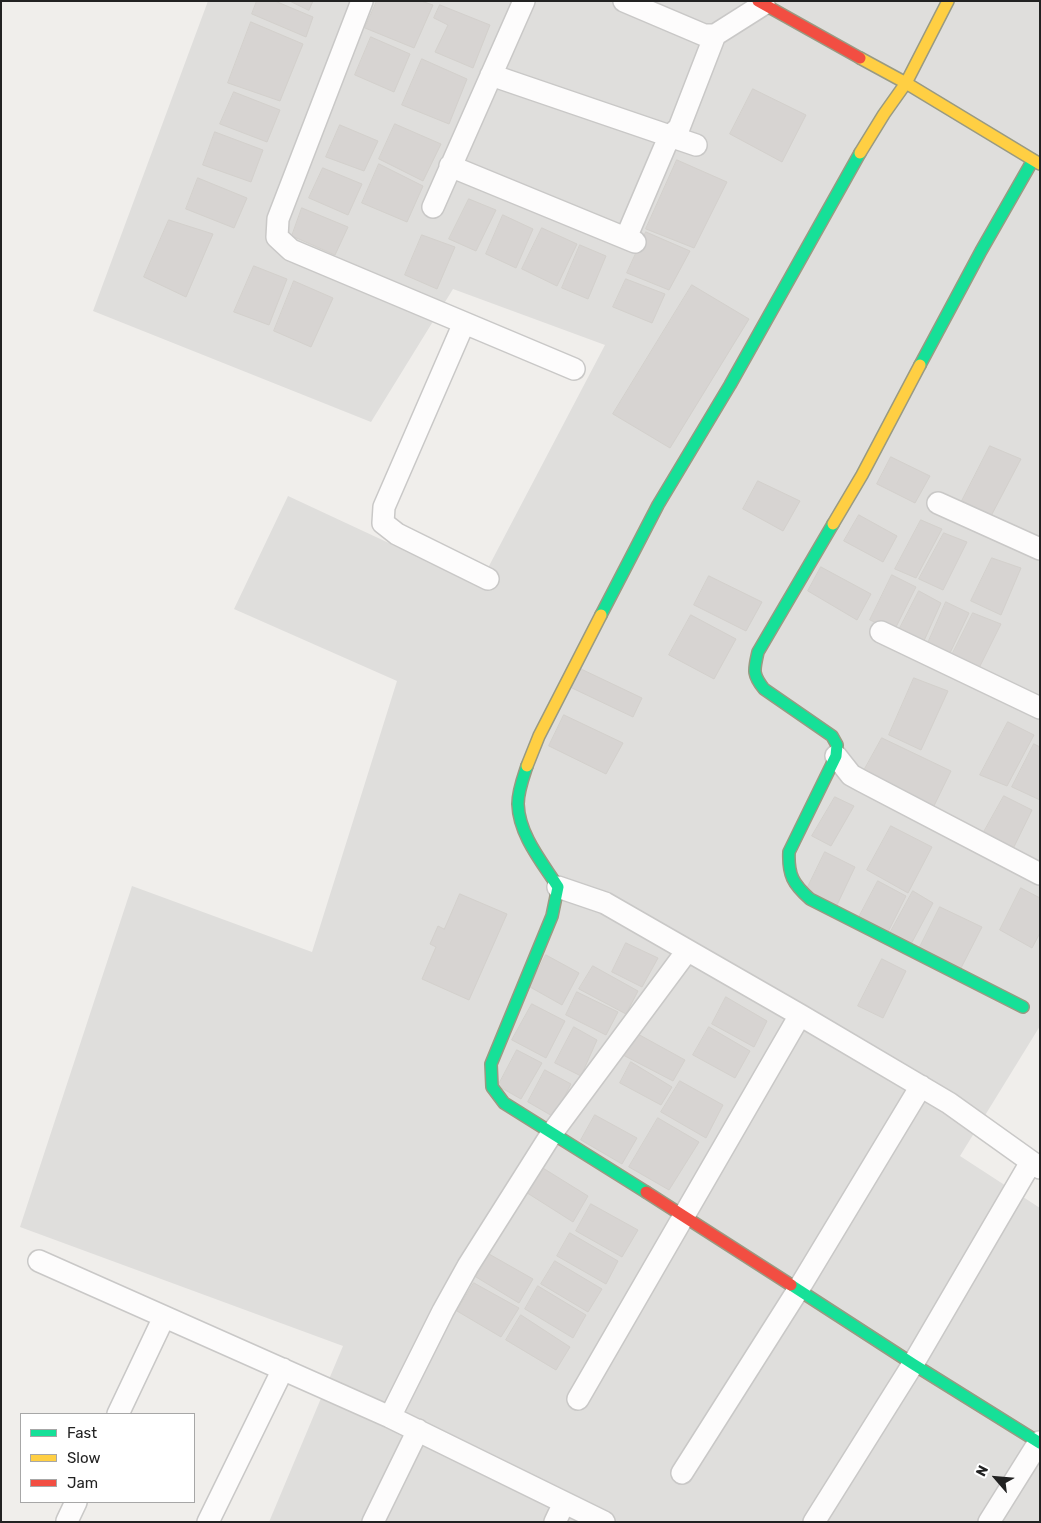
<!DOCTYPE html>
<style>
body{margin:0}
#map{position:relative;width:1041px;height:1523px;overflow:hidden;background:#f0eeeb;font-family:Rubik,sans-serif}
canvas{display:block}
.frame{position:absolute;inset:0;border:2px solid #222;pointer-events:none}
.legend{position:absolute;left:20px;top:1413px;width:175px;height:90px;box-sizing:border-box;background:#fff;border:1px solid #a7a7a7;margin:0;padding:6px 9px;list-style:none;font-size:15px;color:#222}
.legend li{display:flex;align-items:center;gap:10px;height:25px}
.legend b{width:25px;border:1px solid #a7a7a7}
.north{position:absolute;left:971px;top:1453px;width:50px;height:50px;-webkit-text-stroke:4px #fff;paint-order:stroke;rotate:297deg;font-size:14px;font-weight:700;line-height:20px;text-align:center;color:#222}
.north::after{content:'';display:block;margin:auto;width:18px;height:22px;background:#222;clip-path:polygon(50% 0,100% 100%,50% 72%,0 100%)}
</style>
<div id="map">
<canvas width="1041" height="1523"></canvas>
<div class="frame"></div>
<ul class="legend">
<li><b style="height:6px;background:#16e098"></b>Fast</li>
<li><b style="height:6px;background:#ffcf43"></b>Slow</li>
<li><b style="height:6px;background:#f24e42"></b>Jam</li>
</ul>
<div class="north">N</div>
</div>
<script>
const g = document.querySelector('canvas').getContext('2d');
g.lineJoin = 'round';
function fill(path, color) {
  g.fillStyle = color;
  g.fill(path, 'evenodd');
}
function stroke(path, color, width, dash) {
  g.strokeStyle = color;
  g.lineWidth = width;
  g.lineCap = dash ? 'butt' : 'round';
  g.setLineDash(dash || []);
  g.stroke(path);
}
fill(new Path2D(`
 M208 1H1040V1026L960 1156 1040 1208V1522H269L343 1346 20 1227 132 886 312 952 397 681 234 609 288 496 479 585 605 345 453 289 371 422 93 311Z`), '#dfdedc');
const building = new Path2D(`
 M257 1H275L313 17 306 37 252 14Z
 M290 1H313L309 10Z
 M377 1H421L433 5 414 48 365 28Z
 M440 5 490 25 473 68 435 52 448 25 434 18Z
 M251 22 303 44 280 101 228 83Z
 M371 37 410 54 394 92 355 75Z
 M422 59 467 79 449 124 402 105Z
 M753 89 806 115 782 162 730 134Z
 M234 92 280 110 267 142 220 124Z
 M395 124 441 144 423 181 379 159Z
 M340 125 378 141 364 171 326 157Z
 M215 132 263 150 251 182 203 165Z
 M677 160 727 182 694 248 646 229Z
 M379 164 423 186 407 222 362 203Z
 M323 168 362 184 348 215 309 198Z
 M198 178 247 198 234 228 186 209Z
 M469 199 496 210 476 251 449 239Z
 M302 208 348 227 335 255 292 236Z
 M503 215 533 229 516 268 486 254Z
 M169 220 213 234 186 297 144 277Z
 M542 228 577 244 557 286 522 269Z
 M646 232 690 251 669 290 627 273Z
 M422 235 455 247 437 289 405 275Z
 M580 245 606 256 588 299 562 288Z
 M254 266 287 279 269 325 234 312Z
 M626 279 665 294 652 323 613 307Z
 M294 281 333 298 311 347 274 331Z
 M692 285 749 319 670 448 613 414Z
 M990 446 1021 459 991 516 962 501Z
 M891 457 930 476 915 503 877 484Z
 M758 481 800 501 783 531 743 509Z
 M859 515 897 536 883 562 844 541Z
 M921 520 942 529 916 578 895 569Z
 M944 533 967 542 943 590 919 579Z
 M992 558 1021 568 1001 615 971 601Z
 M821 567 871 594 857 620 808 591Z
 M892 575 916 587 894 631 870 620Z
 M709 576 762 602 746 631 694 605Z
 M919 591 941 603 923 643 898 632Z
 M946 602 969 613 949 655 928 643Z
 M973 613 1001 624 978 670 951 657Z
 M691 615 736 639 714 679 669 655Z
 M581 669 642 698 633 717 572 688Z
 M914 678 948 691 921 750 889 735Z
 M564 715 623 743 606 774 549 746Z
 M1008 722 1034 735 1007 786 980 775Z
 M882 738 951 771 931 812 861 776Z
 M1034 744 1040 747V800L1012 787Z
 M1004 796 1032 810 1010 855 980 839Z
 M835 797 854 806 831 846 812 836Z
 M891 826 932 847 908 893 867 870Z
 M825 852 855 867 836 907 806 891Z
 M878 881 906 896 887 934 858 919Z
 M1021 888 1040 898V933L1032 948 1000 930Z
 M913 891 933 903 910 946 889 935Z
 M460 894 507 914 469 1000 422 979 436 947 430 944 438 926 444 929Z
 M940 907 982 927 960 970 919 949Z
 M626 943 658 958 642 987 612 972Z
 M546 955 579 973 562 1005 530 987Z
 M882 959 906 971 883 1018 858 1006Z
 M593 966 638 991 626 1014 579 989Z
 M577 992 618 1012 606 1035 566 1015Z
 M726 997 767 1021 754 1047 712 1024Z
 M532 1004 565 1021 546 1058 512 1040Z
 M574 1027 597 1040 581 1076 555 1063Z
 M709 1027 750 1051 735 1078 693 1055Z
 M636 1033 685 1060 673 1081 623 1055Z
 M517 1050 542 1063 521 1099 498 1086Z
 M631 1062 672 1087 661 1105 620 1083Z
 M545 1070 571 1084 554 1117 528 1102Z
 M680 1081 723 1105 706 1138 661 1112Z
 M595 1115 637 1138 622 1164 581 1140Z
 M658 1118 699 1142 669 1190 629 1167Z
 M538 1165 588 1196 573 1222 521 1189Z
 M591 1204 638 1230 622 1257 576 1231Z
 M570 1233 618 1261 606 1284 557 1256Z
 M489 1254 533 1279 519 1303 476 1277Z
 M555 1261 602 1289 588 1312 541 1284Z
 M474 1283 519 1308 501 1337 457 1311Z
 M538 1286 586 1315 573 1338 525 1309Z
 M521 1315 570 1347 556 1370 506 1340Z`);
fill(building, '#d7d4d2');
stroke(building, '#d3d0cc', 1);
const street = new Path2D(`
 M362 1 278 219 277 237 291 250 574 369
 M624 1 704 35H715L764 4
 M491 75 696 145
 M450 166 635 242
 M433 207 524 1
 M626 238 669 137 679 128 715 35
 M464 323 384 507 383 523 397 534 488 579
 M938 503 1040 549
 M881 632 1040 708
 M836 756 851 775 862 781 1040 874
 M558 887 605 903 800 1015 949 1103 1040 1168
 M39 1261 390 1417 604 1522
 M578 1399 800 1015
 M118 1414 164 1317
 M390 1417 443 1311 468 1266 552 1133 687 951
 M682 1473 798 1290 921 1086
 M67 1521 76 1502
 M208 1522 283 1369
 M373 1522 418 1430
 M555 1522 564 1503
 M814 1522 913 1364 1031 1162
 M989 1522 1039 1442`);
const fast = new Path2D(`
 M920 365 981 251 1033 160
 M833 524 758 652C754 670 752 674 764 689L832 736 837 745 836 756 789 852C788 875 793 884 810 899L1023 1007
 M601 615 658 505 730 385 860 153
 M527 766C523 778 518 791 518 804 519 835 542 862 558 887L552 916 491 1064 492 1087 504 1103 646 1192
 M791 1285 913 1364 1040 1443`);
const slow = new Path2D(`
 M860 58 906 83 1040 164
 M860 153 884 114 906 83 948 1
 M833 524 862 475 920 365
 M527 766 539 736 601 615`);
const jam = new Path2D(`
 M758 1 860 58
 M646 1192 791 1285`);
stroke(street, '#c9c8c7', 24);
stroke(fast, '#999a82', 14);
stroke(slow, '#999a82', 14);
stroke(jam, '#999a82', 14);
stroke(street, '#fdfcfc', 21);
stroke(fast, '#16e098', 11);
stroke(slow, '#ffcf43', 11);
stroke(jam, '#f24e42', 11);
</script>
